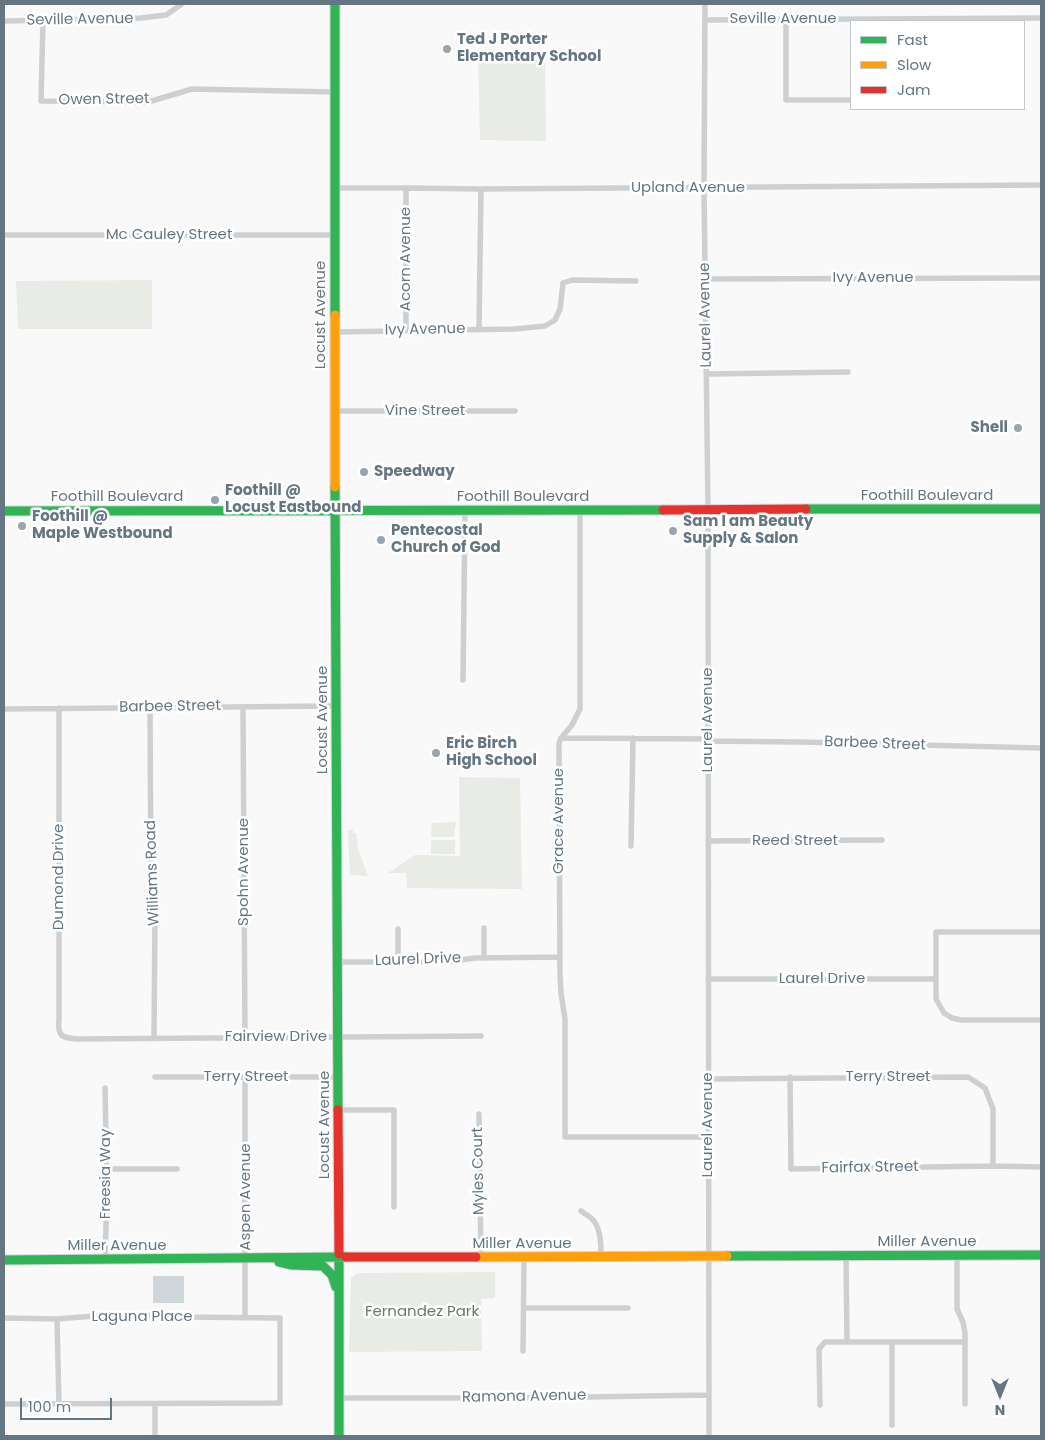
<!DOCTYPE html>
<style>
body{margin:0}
#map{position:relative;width:1045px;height:1440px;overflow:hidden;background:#f9f9f9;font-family:Poppins,sans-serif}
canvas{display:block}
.frame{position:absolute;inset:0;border:5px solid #657683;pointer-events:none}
.legend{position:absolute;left:850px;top:20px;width:175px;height:90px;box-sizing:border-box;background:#fff;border:1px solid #c1c8cd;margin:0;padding:6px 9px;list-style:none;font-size:15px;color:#657683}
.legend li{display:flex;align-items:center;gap:10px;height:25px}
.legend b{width:25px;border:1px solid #c1c8cd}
.north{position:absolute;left:975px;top:1370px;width:50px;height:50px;-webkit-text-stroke:4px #fff;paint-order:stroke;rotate:180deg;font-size:14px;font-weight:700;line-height:20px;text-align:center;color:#657683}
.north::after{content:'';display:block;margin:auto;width:18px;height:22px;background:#657683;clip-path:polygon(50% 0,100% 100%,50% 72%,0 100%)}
.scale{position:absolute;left:20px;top:1398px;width:92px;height:22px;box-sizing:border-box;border:2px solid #657683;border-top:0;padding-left:6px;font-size:15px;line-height:18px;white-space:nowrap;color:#657683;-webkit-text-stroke:4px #fff;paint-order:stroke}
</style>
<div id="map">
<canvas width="1045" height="1440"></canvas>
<div class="frame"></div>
<ul class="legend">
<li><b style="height:6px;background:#30b455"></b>Fast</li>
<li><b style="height:6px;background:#ff9f0a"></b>Slow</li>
<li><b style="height:6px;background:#e5322d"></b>Jam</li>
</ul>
<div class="north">N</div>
<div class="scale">100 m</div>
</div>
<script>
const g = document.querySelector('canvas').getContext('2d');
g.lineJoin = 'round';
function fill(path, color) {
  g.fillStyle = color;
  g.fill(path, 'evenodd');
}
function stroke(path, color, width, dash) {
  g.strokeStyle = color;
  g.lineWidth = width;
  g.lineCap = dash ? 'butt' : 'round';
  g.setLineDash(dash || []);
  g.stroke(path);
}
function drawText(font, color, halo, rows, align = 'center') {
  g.font = font + ' Poppins,sans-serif';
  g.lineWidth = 5;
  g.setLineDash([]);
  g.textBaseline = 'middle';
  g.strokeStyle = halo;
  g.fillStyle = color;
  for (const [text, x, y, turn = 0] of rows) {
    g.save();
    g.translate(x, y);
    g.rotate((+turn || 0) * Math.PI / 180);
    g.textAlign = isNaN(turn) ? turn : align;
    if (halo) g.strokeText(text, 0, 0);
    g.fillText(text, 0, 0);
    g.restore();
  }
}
fill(new Path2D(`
 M494 52 545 54 546 141 480 140 478 53Z
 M152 280V329H18L16 281Z
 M459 777 520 778 522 889 407 888 406 873H388L415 855 460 856Z
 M456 822 454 837H431L432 823Z
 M348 830H353V833H356L358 848 368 876 350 875Z
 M431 840H455V854H431Z
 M495 1272V1298L481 1299 482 1351 349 1352 351 1278 357 1273Z`), '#e8ebe6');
fill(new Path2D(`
 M153 1276H184V1303H153Z`), '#ced6d9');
const fast = new Path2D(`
 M335 4V315
 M335 487 338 1110
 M806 509H1041
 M4 511 663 510
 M339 1254V1436
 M727 1256 1041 1255
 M4 1260 346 1257
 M279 1262 292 1265 323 1266 332 1275 336 1287`);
const slow = new Path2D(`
 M335 315V487
 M476 1257 727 1256`);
const jam = new Path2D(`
 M663 510 806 509
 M338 1110 339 1254
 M346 1257H476`);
stroke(fast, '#d5d6d7', 11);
stroke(slow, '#d5d6d7', 11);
stroke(jam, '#d5d6d7', 11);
stroke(new Path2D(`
 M705 4 704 187 708 510 709 1436
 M786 19V100H851
 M705 20 1041 18
 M4 21 141 18 166 15 182 4
 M43 21 41 101 148 102 192 89 335 92
 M335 188H406L481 189 1041 185
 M406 188V331
 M4 235H335
 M705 279 1041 278
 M479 329 481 189
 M335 332 515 329 545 326 555 320 560 309 563 283 572 280 636 281
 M707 374 848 372
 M335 411H515
 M580 511V709L572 725 561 738 559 743 560 975 561 993 565 1019V1137H708
 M463 680 465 510
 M243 707 245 1037
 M59 708V1020C57 1037 63 1038 78 1039L481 1036
 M150 708 151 889 155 915 154 1038
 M4 709 336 706
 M561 738 708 739
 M708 741 801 742 1041 748
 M708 841 882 840
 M631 846 633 738
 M1041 932H936V999L944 1013 952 1018 961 1020H1041
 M484 958V928
 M337 962H446L475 958 560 957
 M398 962V929
 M708 979H936
 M155 1077H338
 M245 1077V1318
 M790 1077 791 1169 993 1166 1041 1167
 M708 1079 968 1077 985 1088 993 1109V1166
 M105 1088 107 1193 105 1259
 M339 1110H394V1207
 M479 1114 481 1258
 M106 1169H177
 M581 1211C585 1214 591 1217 594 1221 601 1231 601 1245 601 1257
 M846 1256 847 1342
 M957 1256V1309L963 1322 965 1333V1404
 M524 1308H628
 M4 1318 57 1319 107 1315H152L183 1317 280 1318V1403L4 1404
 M57 1319 59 1404
 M892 1342V1425
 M523 1351 524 1258
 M339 1398H524L708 1395
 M155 1404V1436
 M820 1405 819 1349 825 1342H965`), '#cecfd0', 5.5);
stroke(fast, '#30b455', 9);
stroke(slow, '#ff9f0a', 9);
stroke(jam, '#e5322d', 9);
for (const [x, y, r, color] of [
 [447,49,5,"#99a4ac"],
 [1018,428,5,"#99a4ac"],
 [364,472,5,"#99a4ac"],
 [215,500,5,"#99a4ac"],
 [22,526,5,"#99a4ac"],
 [673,531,5,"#99a4ac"],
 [381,540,5,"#99a4ac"],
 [436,753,5,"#99a4ac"]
]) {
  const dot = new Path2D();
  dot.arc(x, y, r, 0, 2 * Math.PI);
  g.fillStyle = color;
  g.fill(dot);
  stroke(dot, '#fff', 2);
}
drawText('15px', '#657683', '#fff', [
 ["Seville Avenue",783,19],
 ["Seville Avenue",80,20,-1],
 ["Owen Street",104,100,-1],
 ["Upland Avenue",688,188],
 ["Mc Cauley Street",169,235],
 ["Acorn Avenue",406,259,-90],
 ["Ivy Avenue",873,278],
 ["Locust Avenue",321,315,-90],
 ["Laurel Avenue",706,315,-91],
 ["Ivy Avenue",425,330,-1],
 ["Vine Street",425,411],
 ["Foothill Boulevard",927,496],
 ["Foothill Boulevard",117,497],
 ["Foothill Boulevard",523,497],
 ["Barbee Street",170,707,-1],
 ["Locust Avenue",323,720,-90],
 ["Laurel Avenue",708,720,-90],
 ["Barbee Street",875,744,2],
 ["Grace Avenue",559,821,-90],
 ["Reed Street",795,841],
 ["Spohn Avenue",244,872,-90],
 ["Williams Road",153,873,-92],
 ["Dumond Drive",59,877,-90],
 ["Laurel Drive",418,960,-2],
 ["Laurel Drive",822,979],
 ["Fairview Drive",276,1037],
 ["Terry Street",246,1077],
 ["Terry Street",888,1077],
 ["Locust Avenue",325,1125,-90],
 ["Laurel Avenue",708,1125,-90],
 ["Fairfax Street",870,1168,-1],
 ["Myles Court",479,1171,-91],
 ["Freesia Way",106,1174,-90],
 ["Aspen Avenue",246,1197,-90],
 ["Miller Avenue",927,1242],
 ["Miller Avenue",522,1244],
 ["Miller Avenue",117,1246],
 ["Laguna Place",142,1317],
 ["Ramona Avenue",524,1397,-1]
]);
drawText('bold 15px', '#657683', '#fff', [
 ["Ted J Porter",457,40],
 ["Elementary School",457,57],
 ["Shell",1008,428,"right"],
 ["Speedway",374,472],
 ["Foothill @",225,491],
 ["Locust Eastbound",225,508],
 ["Foothill @",32,517],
 ["Maple Westbound",32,534],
 ["Sam I am Beauty",683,522],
 ["Supply & Salon",683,539],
 ["Pentecostal",391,531],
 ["Church of God",391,548],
 ["Eric Birch",446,744],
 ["High School",446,761]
], 'left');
drawText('15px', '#687a64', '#fff', [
 ["Fernandez Park",422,1312]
]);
</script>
